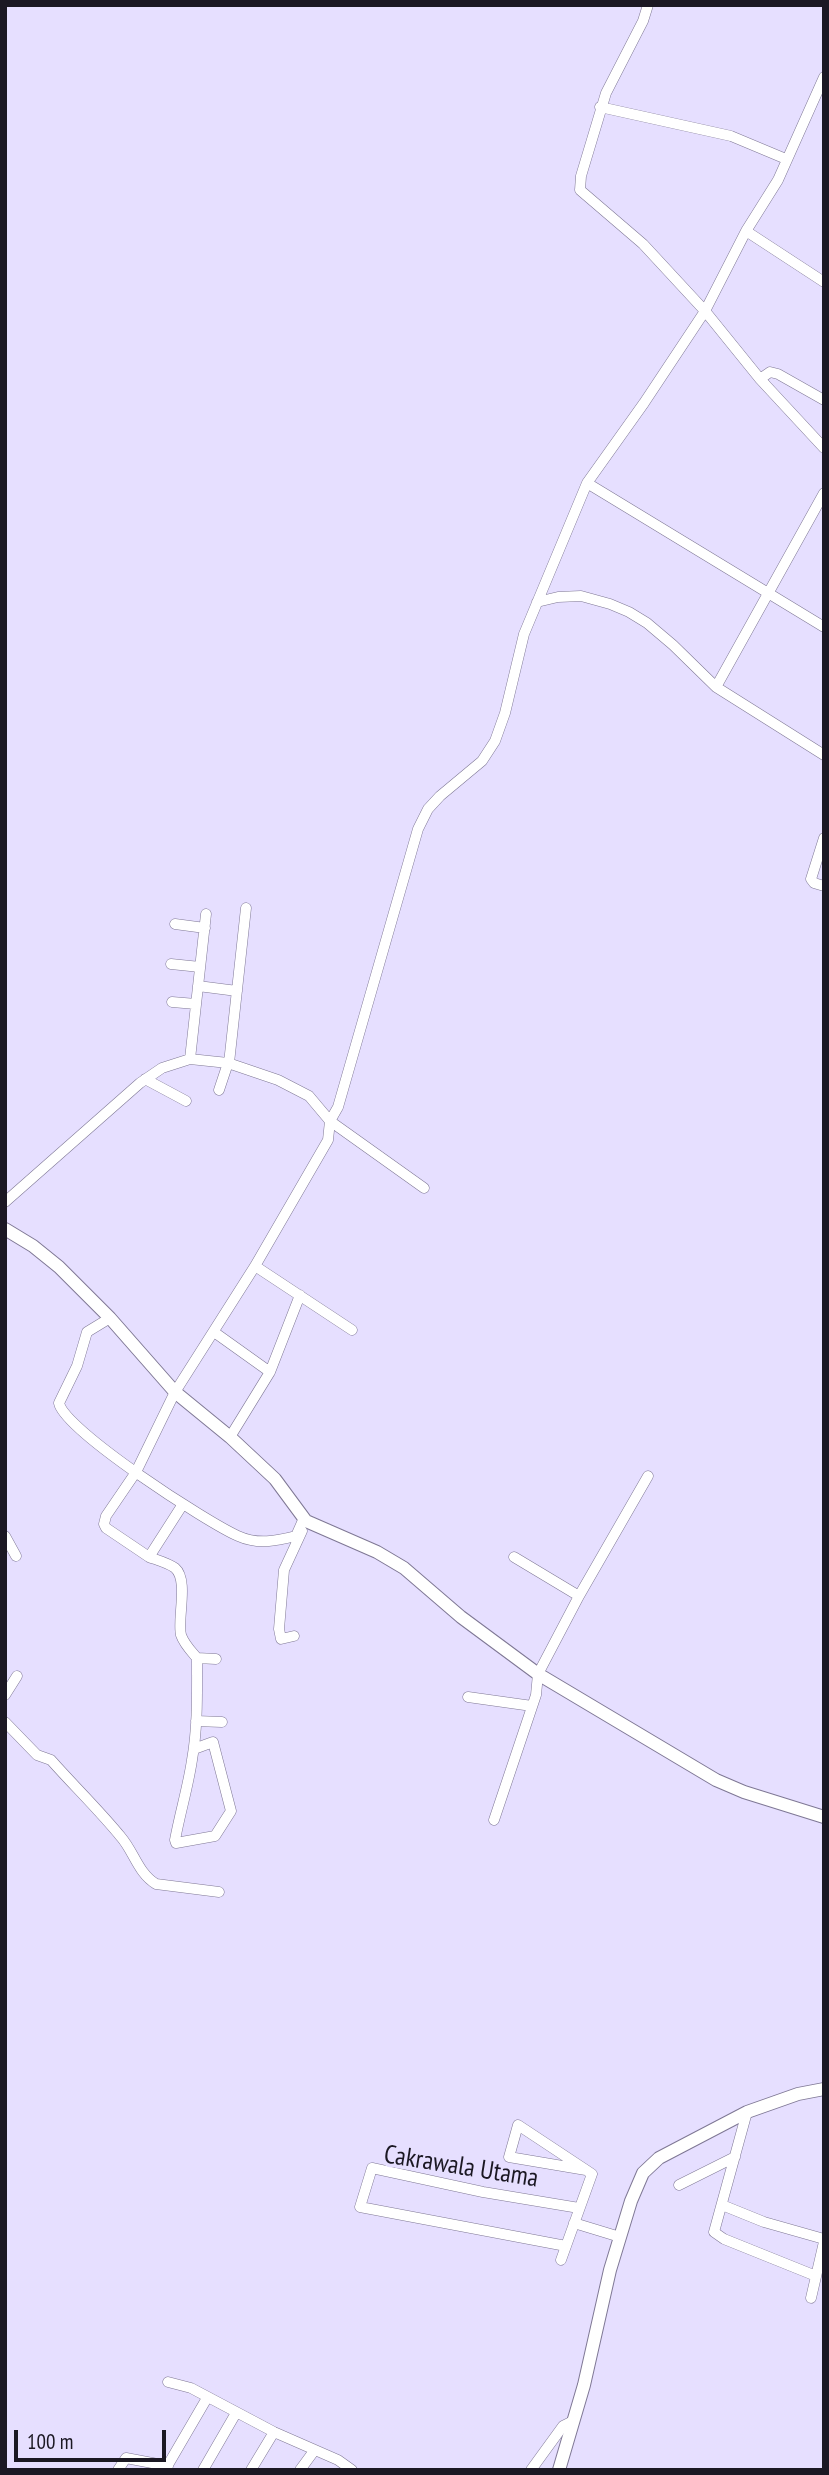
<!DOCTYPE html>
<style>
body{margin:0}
#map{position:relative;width:829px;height:2475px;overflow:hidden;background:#e6dfff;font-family:"PT Sans Narrow",sans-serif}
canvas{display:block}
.frame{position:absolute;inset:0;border:7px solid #1b1823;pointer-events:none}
.scale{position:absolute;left:14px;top:2430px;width:152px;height:32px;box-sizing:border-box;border:4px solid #1b1823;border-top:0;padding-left:9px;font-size:21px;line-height:24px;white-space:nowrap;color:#1b1823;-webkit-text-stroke:5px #e6dfff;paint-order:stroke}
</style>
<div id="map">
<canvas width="829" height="2475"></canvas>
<div class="frame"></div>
<div class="scale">100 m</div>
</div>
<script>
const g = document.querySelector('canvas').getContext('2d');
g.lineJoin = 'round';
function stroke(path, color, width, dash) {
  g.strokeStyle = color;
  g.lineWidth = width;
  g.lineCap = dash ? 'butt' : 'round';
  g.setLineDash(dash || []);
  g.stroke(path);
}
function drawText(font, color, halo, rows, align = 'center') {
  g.font = font + ' "PT Sans Narrow",sans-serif';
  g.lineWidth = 7;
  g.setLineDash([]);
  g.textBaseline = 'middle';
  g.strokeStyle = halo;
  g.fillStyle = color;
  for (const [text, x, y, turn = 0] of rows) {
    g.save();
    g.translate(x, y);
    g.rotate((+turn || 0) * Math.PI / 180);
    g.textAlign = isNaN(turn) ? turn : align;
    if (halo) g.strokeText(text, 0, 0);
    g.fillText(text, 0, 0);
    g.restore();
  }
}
const minor = new Path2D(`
 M648 5 643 21 606 93 581 176 580 190 643 244 705 311 760 379 824 448
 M600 107 731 136 786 159
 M746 231 824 282
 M760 379 770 372 778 374 824 400
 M587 483 824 627
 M537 602 558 597 581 596 610 604 629 612 647 623 673 645 716 687 824 755
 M716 687 824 493
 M824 838 811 879 814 883 824 886
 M175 924 205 928
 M171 964 200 967
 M198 986 237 991
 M172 1002 196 1004
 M190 1059 206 914
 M229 1063 246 908
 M145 1079 186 1101
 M219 1090 228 1063
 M5 1202 140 1083 162 1068 190 1059 228 1063 278 1080 309 1096 330 1121 424 1188
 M255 1266 352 1330
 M110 1318 87 1332 77 1366 59 1403C64 1430 208 1523 238 1536 258 1545 276 1541 296 1536L304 1518
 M214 1332 270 1372
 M230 1437 270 1372 300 1295
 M183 1504 149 1557 106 1528 104 1524 106 1516 136 1472 175 1392 255 1266 328 1140 330 1121 338 1107 418 829 428 809 440 796 482 761 495 741 505 713 524 634 587 483 644 403 705 311 746 231 778 180 824 77
 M5 1536 16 1556
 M149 1557C157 1560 168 1563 175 1568 189 1580 177 1619 181 1635 184 1644 191 1651 197 1658 197 1692 198 1726 192 1760 188 1787 180 1813 175 1840L176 1843 215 1836 231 1811 213 1742 194 1749
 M514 1557 579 1596
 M294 1636 281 1639 279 1629 284 1570 302 1531
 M197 1658 216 1659
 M5 1695 17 1676
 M468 1697 532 1706
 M196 1721 222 1722
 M5 1722 37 1755 51 1760C74 1786 99 1810 121 1837 134 1852 138 1873 156 1884L219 1892
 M494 1820 536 1695 538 1674 579 1596 648 1476
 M747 2112 714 2232 724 2239 816 2276
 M679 2185 735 2157
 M722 2205 764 2222 824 2239
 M574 2223 620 2237
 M566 2246 360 2207 372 2168 483 2192 579 2208
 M561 2260 592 2174 586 2170 518 2125 509 2157 586 2170
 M811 2298 824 2242
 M168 2382 191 2388 274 2432 338 2460 352 2470
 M118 2470 126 2458 168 2466
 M165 2470 207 2398
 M203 2470 236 2413
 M251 2470 274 2432
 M300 2470 314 2451
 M531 2470 563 2426 573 2421`);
const tertiary = new Path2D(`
 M5 1229 33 1246 59 1267 110 1318 175 1392 230 1437 275 1479 306 1521 377 1552 404 1568 461 1617 538 1674 716 1780 744 1792 824 1817
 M559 2470 584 2385 610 2270 631 2201 643 2173 659 2158 747 2112 798 2094 824 2089`);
stroke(minor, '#7f7895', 11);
stroke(tertiary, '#7f7895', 14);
stroke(minor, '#fff', 10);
stroke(tertiary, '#fff', 12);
drawText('26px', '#1b1823', '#e6dfff', [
 ["Cakrawala Utama",461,2167,9]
]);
</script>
